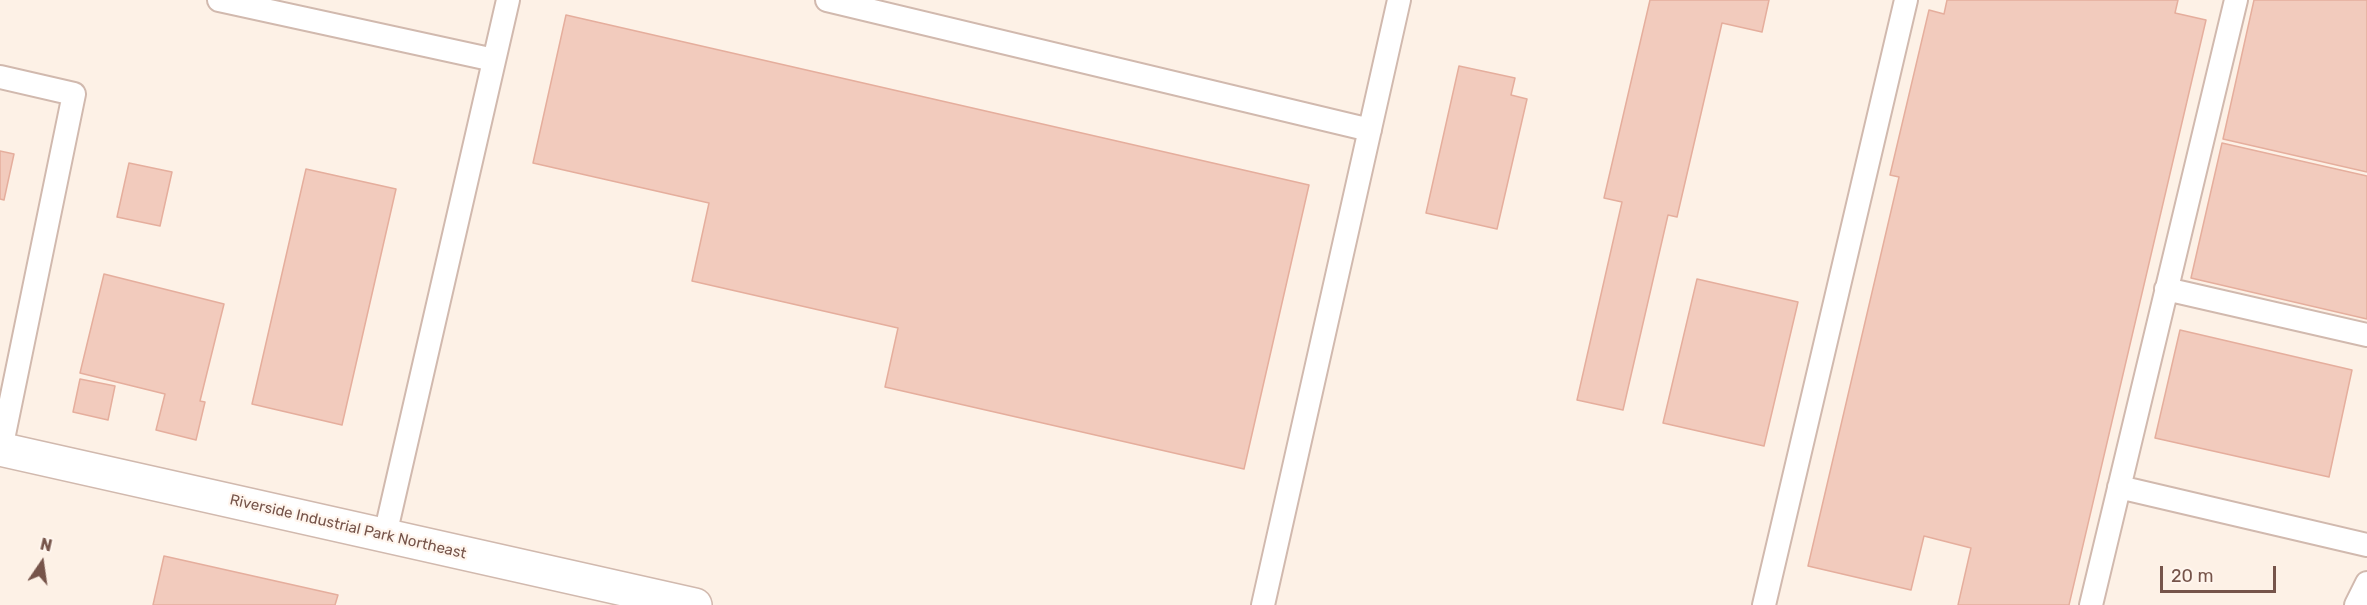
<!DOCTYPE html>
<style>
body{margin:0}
#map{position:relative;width:2367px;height:605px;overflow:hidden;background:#fdf1e6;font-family:Rubik,sans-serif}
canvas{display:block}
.north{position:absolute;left:12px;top:533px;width:60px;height:60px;-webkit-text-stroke:4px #fff5ed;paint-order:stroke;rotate:13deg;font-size:16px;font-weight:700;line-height:24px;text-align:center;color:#76544a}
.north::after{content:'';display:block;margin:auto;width:21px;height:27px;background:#76544a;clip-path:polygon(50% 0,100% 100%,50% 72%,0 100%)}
.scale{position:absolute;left:2160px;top:566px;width:116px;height:27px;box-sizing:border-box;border:3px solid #76544a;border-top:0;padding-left:8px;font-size:18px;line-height:21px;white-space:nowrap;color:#76544a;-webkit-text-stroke:4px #fff5ed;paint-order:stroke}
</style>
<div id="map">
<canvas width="2367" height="605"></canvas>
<div class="north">N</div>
<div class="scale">20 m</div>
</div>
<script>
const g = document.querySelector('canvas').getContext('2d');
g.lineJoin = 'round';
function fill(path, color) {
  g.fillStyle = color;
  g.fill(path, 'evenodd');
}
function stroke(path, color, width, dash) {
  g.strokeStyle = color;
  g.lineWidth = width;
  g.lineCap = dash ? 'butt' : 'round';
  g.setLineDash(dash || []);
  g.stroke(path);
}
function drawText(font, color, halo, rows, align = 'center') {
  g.font = font + ' Rubik,sans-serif';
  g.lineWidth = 4.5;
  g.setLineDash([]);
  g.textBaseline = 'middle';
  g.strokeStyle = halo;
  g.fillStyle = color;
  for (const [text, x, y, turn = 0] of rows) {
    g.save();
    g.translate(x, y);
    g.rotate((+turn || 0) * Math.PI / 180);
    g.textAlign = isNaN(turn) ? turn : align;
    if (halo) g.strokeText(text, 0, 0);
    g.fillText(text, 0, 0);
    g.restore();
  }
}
const building = new Path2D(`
 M1650 0H1769L1762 32 1722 23 1677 217 1668 215 1623 410 1577 400 1622 202 1604 198Z
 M1947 0H2178L2175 13 2206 20 2069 605H1958L1971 548 1924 536 1911 590 1808 566 1899 177 1890 175 1929 10 1944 14Z
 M2254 0H2367V172L2223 139Z
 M566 15 1309 185 1244 469 885 387 898 328 692 281 709 203 533 163Z
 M1459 66 1515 78 1511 95 1527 99 1497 229 1426 213Z
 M2222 143 2367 176V319L2191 278Z
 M0 151 14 154 4 200 0 199Z
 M129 163 172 172 160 226 117 217Z
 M306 169 396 189 342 425 252 404Z
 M104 274 224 304 200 401 205 402 196 440 156 430 165 394 80 373Z
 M1697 279 1798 302 1764 446 1663 423Z
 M2180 330 2352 370 2329 477 2155 438Z
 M80 379 115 386 108 420 73 412Z
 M164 556 338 595 335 605H153Z`);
fill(building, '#f2cbbd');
stroke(building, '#e5ae9d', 1.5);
const lane = new Path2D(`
 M219 0 494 60
 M827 0 1370 130
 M0 77 74 94 1 449
 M2166 289 2367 335
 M2119 487 2367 545
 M385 535 508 0
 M1263 605 1399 0
 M1764 605 1906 0
 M2091 605 2236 0
 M2356 605 2367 583`);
const street = new Path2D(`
 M0 449 695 605`);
stroke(lane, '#d1b9ae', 26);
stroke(street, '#d1b9ae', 36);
stroke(lane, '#fff', 22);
stroke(street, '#fff', 33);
drawText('15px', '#76544a', '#fff5ed', [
 ["Riverside Industrial Park Northeast",348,527,13]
]);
</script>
